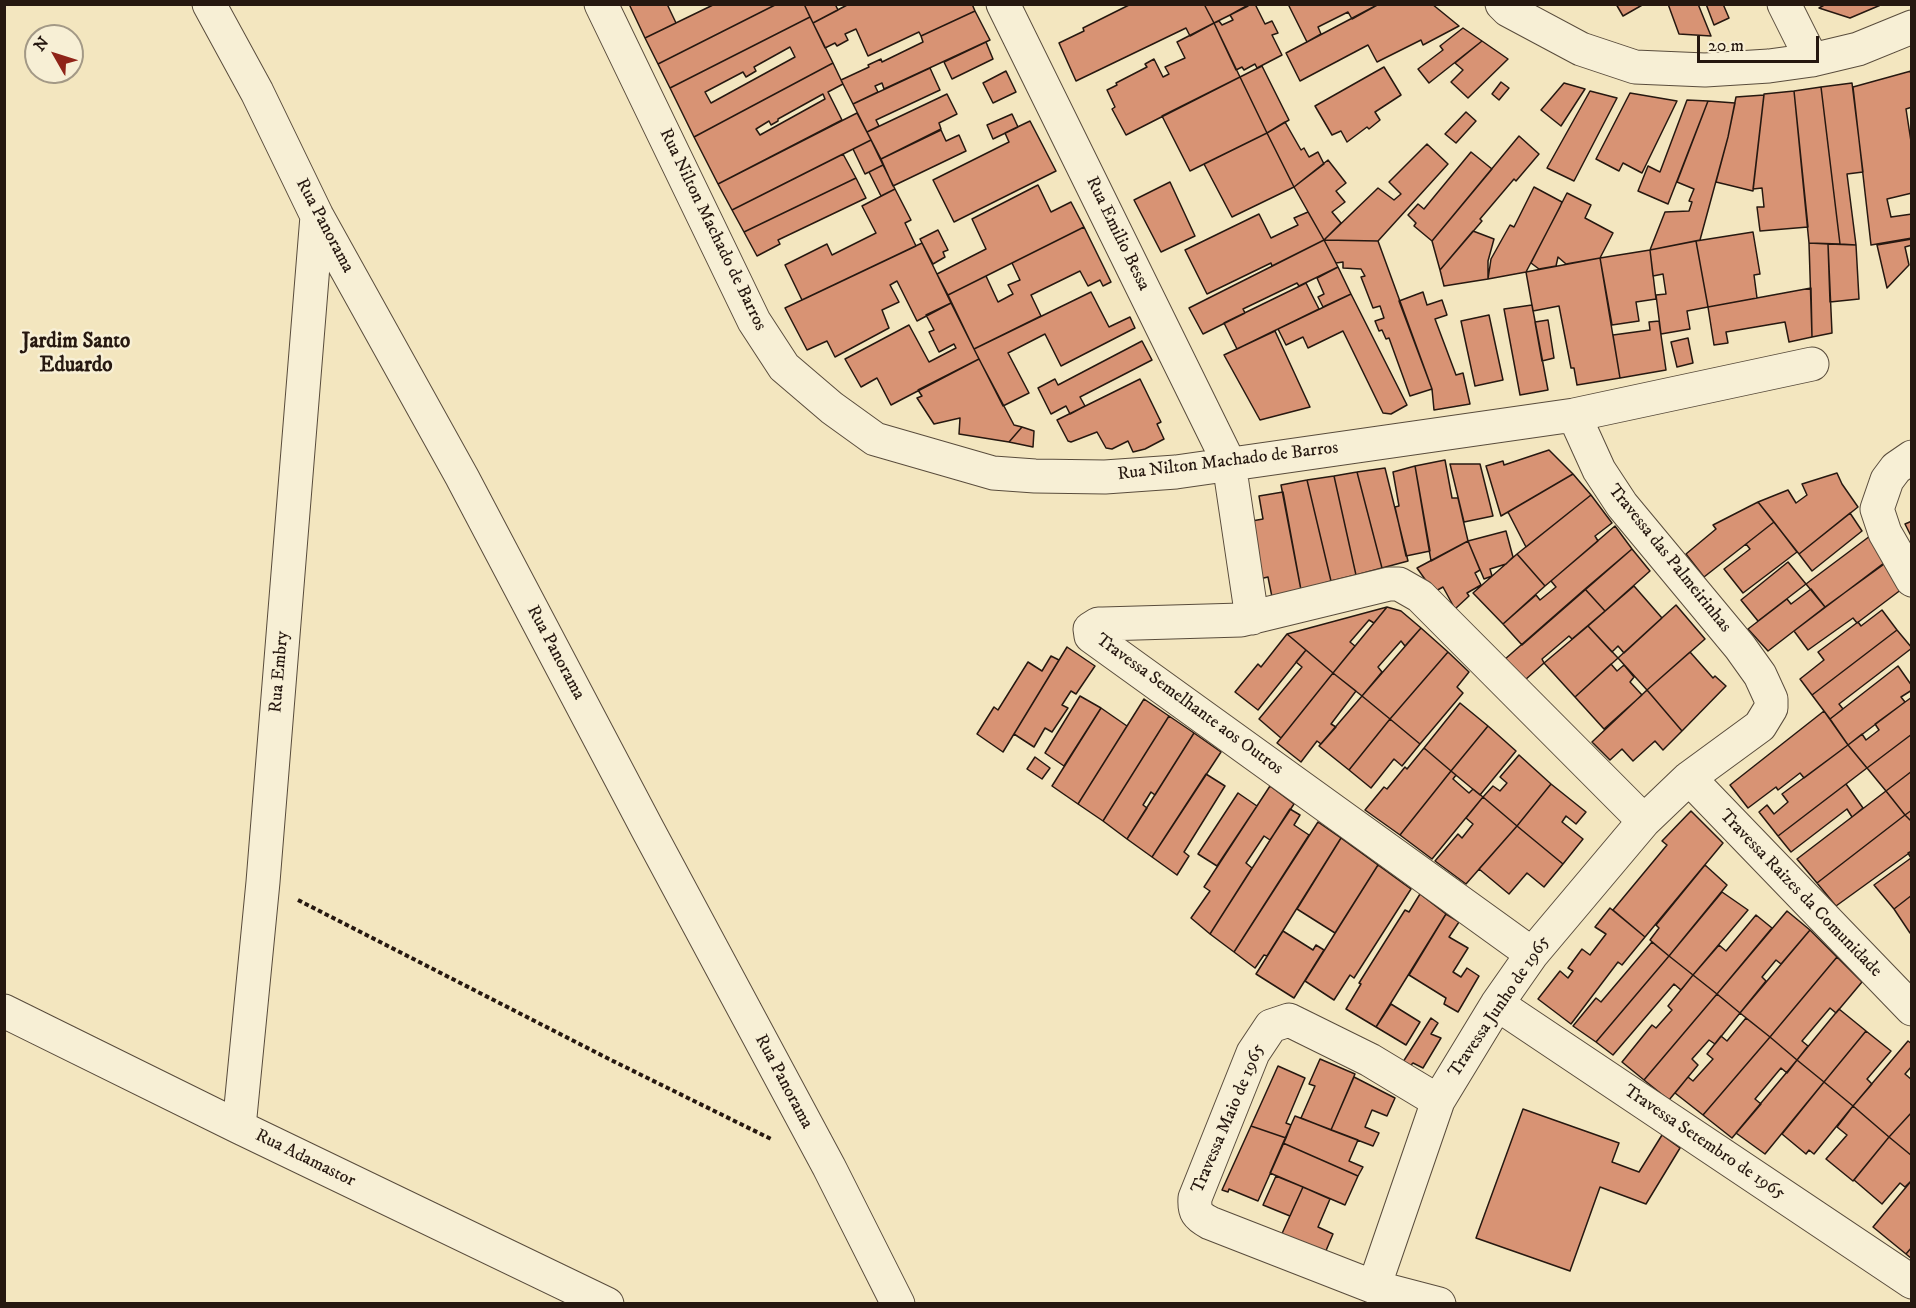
<!DOCTYPE html>
<style>
body{margin:0}
#map{position:relative;width:1916px;height:1308px;overflow:hidden;background:#f3e6bf;font-family:"IM FELL DW Pica",serif}
canvas{display:block}
.frame{position:absolute;inset:0;border:6px solid #261810;pointer-events:none}
.north{position:absolute;left:24px;top:24px;width:60px;height:60px;box-sizing:border-box;background:#f7efd5;border:2px solid #a39986;border-radius:50%;rotate:309deg;font-size:16px;font-weight:700;line-height:24px;text-align:center;color:#261810}
.north::after{content:'';display:block;margin:auto;width:21px;height:27px;background:#8f2418;clip-path:polygon(50% 0,100% 100%,50% 72%,0 100%)}
.scale{position:absolute;left:1697px;top:36px;width:122px;height:27px;box-sizing:border-box;border:3px solid #261810;border-top:0;padding-left:8px;font-size:18px;line-height:21px;white-space:nowrap;color:#261810;-webkit-text-stroke:4px #f7efd5;paint-order:stroke}
</style>
<div id="map">
<canvas width="1916" height="1308"></canvas>
<div class="frame"></div>
<div class="north">N</div>
<div class="scale">20 m</div>
</div>
<script>
const g = document.querySelector('canvas').getContext('2d');
g.lineJoin = 'round';
function fill(path, color) {
  g.fillStyle = color;
  g.fill(path, 'evenodd');
}
function stroke(path, color, width, dash) {
  g.strokeStyle = color;
  g.lineWidth = width;
  g.lineCap = dash ? 'butt' : 'round';
  g.setLineDash(dash || []);
  g.stroke(path);
}
function drawText(font, color, halo, rows, align = 'center') {
  g.font = font + ' "IM FELL DW Pica",serif';
  g.lineWidth = 5;
  g.setLineDash([]);
  g.textBaseline = 'middle';
  g.strokeStyle = halo;
  g.fillStyle = color;
  for (const [text, x, y, turn = 0] of rows) {
    g.save();
    g.translate(x, y);
    g.rotate((+turn || 0) * Math.PI / 180);
    g.textAlign = isNaN(turn) ? turn : align;
    if (halo) g.strokeText(text, 0, 0);
    g.fillText(text, 0, 0);
    g.restore();
  }
}
const building = new Path2D(`
 M629 4H667L676 23 645 38Z
 M715 4H777L658 64 645 38Z
 M777 4H804L810 17 670 88 658 64Z
 M804 4H835L838 10 813 23Z
 M849 4H972L975 11 921 36 919 32 868 56 856 29 845 34 848 40 837 46 835 43 825 48 813 23Z
 M1131 4H1204L1214 23 1190 36 1186 28 1076 81 1059 43 1084 31 1083 28Z
 M1204 4H1247L1248 6 1214 23Z
 M1250 4H1255L1265 24 1272 21 1278 33 1272 35 1282 55 1257 68 1255 64 1244 70 1242 67 1236 70 1214 23 1219 21 1222 25 1233 20 1230 15Z
 M1288 4H1379L1352 19 1348 12 1318 27 1321 34 1307 42Z
 M1379 4H1432L1459 26 1423 45 1421 40 1377 62 1368 45 1300 81 1286 53Z
 M1616 4H1644L1623 16Z
 M1668 4H1698L1711 36 1679 34Z
 M1706 4H1723L1729 18 1714 25Z
 M1826 4H1883L1850 18 1819 8Z
 M975 11 990 40 884 89 882 83 875 86 878 92 853 104 841 80 869 67 868 65 881 59 882 62 923 42 921 36Z
 M810 17 833 63 694 137 670 88ZM790 47 795 57 711 103 705 92 743 72 746 77 756 71 754 67Z
 M1214 23 1240 77 1126 135 1112 109 1115 107 1107 90 1117 85 1116 83 1147 67 1145 64 1154 59 1163 77 1169 74 1165 67 1185 58 1177 42Z
 M1463 28 1482 41 1429 83 1418 69 1443 50 1440 46Z
 M1482 41 1508 59 1468 98 1451 82 1463 70 1455 63Z
 M986 42 993 59 952 79 944 62Z
 M833 63 843 84 828 92 842 120 718 184 694 137ZM823 94 825 99 760 135 756 129 769 121 771 125 778 121V119Z
 M1262 66 1289 120 1267 133 1240 77Z
 M1384 67 1401 95 1375 112 1380 120 1369 129 1367 127 1347 142 1341 131 1332 135 1315 106Z
 M930 68 940 90 876 120 879 126 867 132 853 104Z
 M1006 71 1016 92 993 103 983 83Z
 M1911 71 1912 107 1906 109 1912 148V193L1887 199 1891 217 1912 214V238L1871 245 1853 87Z
 M1240 77 1267 133 1190 171 1162 116Z
 M1501 82 1509 88 1499 100 1492 94Z
 M1564 83 1585 89 1561 126 1541 110Z
 M1852 83 1863 172 1847 174 1856 245 1840 244 1821 87Z
 M1821 87 1840 244 1809 243 1794 91Z
 M1590 91 1617 98 1574 181 1547 168Z
 M1794 91 1808 227 1760 231 1757 207H1764L1762 188 1753 189 1764 94Z
 M1630 93 1677 101 1642 173 1623 163 1619 171 1596 159Z
 M947 94 957 114 939 123 941 129 881 159 867 132Z
 M1764 95 1753 191 1716 182 1728 137 1736 97Z
 M1687 100 1708 101 1668 204 1638 191 1648 166 1660 172Z
 M1708 101 1735 103 1728 137 1700 240 1650 250 1665 212 1689 211 1692 202 1689 201 1694 189 1677 182Z
 M1466 112 1476 121 1456 143 1445 134Z
 M857 113 871 140 732 210 718 184Z
 M1012 114 1018 127 993 139 987 125Z
 M1030 121 1056 171 954 222 933 180 1009 142 1005 133Z
 M1285 122 1301 150 1304 148 1309 157 1318 152 1324 164 1294 187 1267 133Z
 M941 130 946 141 959 135 966 151 893 186 881 159Z
 M1267 133 1294 187 1232 217 1204 164Z
 M1519 136 1539 154 1516 181 1514 179 1480 219 1482 221 1440 270 1432 241Z
 M871 140 883 165 865 174 853 149Z
 M1427 144 1448 164 1378 241 1324 240 1378 188 1394 200 1401 194 1389 182Z
 M1471 152 1492 169 1432 241 1414 226 1416 223 1408 215 1418 204 1424 209Z
 M843 154 856 178 744 232 732 210Z
 M1328 160 1346 183 1336 191 1345 202 1332 212 1341 223 1324 240 1294 187Z
 M883 165 895 189 881 196 869 172Z
 M856 178 866 198 778 240 780 244 757 256 744 232Z
 M1170 182 1195 236 1161 252 1134 200Z
 M1038 185 1051 212 1071 202 1084 227 948 295 937 274 986 249 972 219Z
 M1534 187 1562 202 1560 207 1526 272 1488 279 1491 259 1510 225 1514 227Z
 M895 189 911 220 905 223 916 246 802 300 785 265 827 244 832 255 876 233 862 206Z
 M1567 193 1591 205 1585 218 1613 233 1600 258 1566 264 1558 257 1556 266 1539 269 1531 263Z
 M1308 212 1324 240 1272 266 1271 263 1207 294 1185 250 1259 214 1271 238 1298 225 1294 218Z
 M1084 227 1111 282 1103 286 1100 280 1088 286 1080 271 1031 295 1041 316 974 349 948 295 986 276 998 302 1013 294 1008 285 1020 280 1012 263Z
 M938 230 948 250 943 252 945 257 933 264 920 239Z
 M1473 231 1494 239 1488 261V279L1444 286 1440 270Z
 M1753 232 1760 274 1754 275 1757 298 1708 307 1696 241Z
 M1912 239V245L1905 247 1909 265 1887 288 1877 245Z
 M1324 240 1338 267 1299 286 1297 283 1243 309 1245 313 1203 334 1189 308Z
 M1324 240 1378 241 1432 389 1410 396 1389 338 1386 339 1382 330 1379 331 1375 321 1384 318 1380 306 1373 308 1361 277 1365 276 1361 269 1343 268V262L1336 263Z
 M1696 241 1708 307 1687 311 1690 329 1661 334 1656 295 1666 294 1663 274 1653 276 1650 250Z
 M922 243 951 303 917 321 897 281 890 285 899 302 882 310 889 328 835 357 827 341 807 350 785 308Z
 M1809 243 1828 244 1832 333 1812 337Z
 M1828 244 1856 245 1859 299 1830 302Z
 M1650 250 1656 299 1636 302 1639 321 1612 325 1600 258Z
 M1600 258 1620 378 1577 385 1574 368H1571L1559 306 1533 311 1526 272Z
 M1338 267 1351 294 1323 307 1318 297 1324 294 1317 278Z
 M1306 283 1319 309 1237 349 1224 323Z
 M1811 288 1812 337 1789 342 1785 322 1726 332 1728 343 1714 345 1708 307Z
 M1091 292 1109 327 1130 317 1135 328 1061 366 1045 334 1008 353 1029 393 1003 406 974 349Z
 M1423 292 1427 305 1442 300 1447 315 1435 319 1456 375 1463 373 1470 404 1434 410 1432 389 1399 301Z
 M1351 294 1407 405 1391 414 1383 413 1343 331 1308 348 1303 337 1286 345 1278 329Z
 M951 303 979 359 891 405 877 378 861 387 845 359 909 325 929 362 956 348 954 344 939 352 929 332 934 330 926 315Z
 M1532 305 1548 390 1520 395 1504 309Z
 M1489 315 1503 380 1475 386 1461 321Z
 M1548 320 1554 358 1542 361 1535 322Z
 M1659 321 1666 370 1620 378 1613 335 1650 330 1649 322Z
 M1275 331 1310 407 1260 420 1224 355Z
 M1688 338 1693 363 1677 367 1671 342Z
 M1142 341 1152 360 1080 397 1085 406 1070 414 1066 406 1051 414 1038 388 1055 379 1058 385Z
 M979 359 1014 425 1022 427 1009 442 959 434 960 418 934 424 917 398 922 396 918 390Z
 M1140 379 1161 422 1157 424 1164 439 1145 449 1133 452 1128 441 1112 449 1106 448 1097 432 1071 442 1068 441 1057 420Z
 M1022 427 1034 431 1033 447 1009 442Z
 M1549 450 1573 474 1501 516 1486 466 1503 461 1504 465Z
 M1445 460 1452 498H1458L1468 541 1431 561 1415 466Z
 M1450 464H1480L1493 516 1464 522Z
 M1415 466 1430 551 1406 556 1395 507 1399 506 1393 472Z
 M1385 468 1408 561 1382 568 1357 472Z
 M1357 472 1382 568 1356 575 1334 476Z
 M1837 473 1842 484 1858 507 1799 554 1758 502 1788 490 1796 503 1807 495 1802 484Z
 M1573 474 1591 495 1526 547 1508 512Z
 M1334 476 1356 575 1331 581 1307 480Z
 M1307 480 1331 581 1301 590 1281 485Z
 M1283 492 1301 590 1272 597 1268 577 1255 580 1246 522 1263 519 1259 496Z
 M1591 495 1612 523 1595 536 1598 541 1545 586 1517 554Z
 M1758 502 1774 522 1704 577 1686 554 1716 529 1713 525Z
 M1850 513 1862 531 1812 571 1799 554Z
 M1912 521V538L1905 524Z
 M1774 522 1797 552 1743 593 1724 569 1750 549 1746 544Z
 M1615 526 1632 549 1522 645 1503 624 1536 595 1540 600 1556 587 1551 581Z
 M1506 531 1513 557 1506 564 1490 569 1492 576 1484 579 1468 541Z
 M1870 536 1887 562 1825 607 1806 584Z
 M1468 541 1480 570 1475 573 1481 585 1467 593 1469 596 1455 609 1443 587 1434 592 1417 568Z
 M1632 549 1650 571 1605 611 1585 589Z
 M1517 554 1545 586 1503 624 1473 593Z
 M1788 562 1806 584 1758 621 1741 600Z
 M1884 563 1902 589 1857 623 1853 618 1808 650 1794 631Z
 M1634 586 1662 618 1624 653 1618 646 1612 652 1588 626Z
 M1585 589 1605 611 1572 639 1569 636 1542 659 1544 663 1525 680 1504 660Z
 M1811 589 1825 607 1768 651 1748 629 1787 599 1791 604Z
 M1676 605 1705 639 1647 690 1618 658Z
 M1387 607 1374 623 1369 620 1350 642 1355 646 1333 673 1287 634Z
 M1387 607 1401 611 1421 628 1405 646 1401 641 1378 667 1382 672 1362 696 1333 673Z
 M1882 610 1897 630 1812 695 1800 679 1824 660 1818 652 1858 622 1861 626Z
 M1588 626 1618 658 1575 697 1544 663Z
 M1421 628 1448 652 1390 719 1362 696Z
 M1897 630 1912 648 1839 704 1843 709 1830 719 1812 695Z
 M1287 634 1306 650 1258 710 1235 692 1258 664 1261 667Z
 M1067 647 1095 666 1076 694 1071 691 1062 705 1068 708 1052 732 1045 728 1034 747 1014 734Z
 M1306 650 1333 673 1281 738 1259 719 1302 667 1296 662Z
 M1448 652 1469 672 1457 687 1463 693 1420 744 1390 719Z
 M1690 652 1713 678 1715 676 1726 686 1682 731 1647 690Z
 M1051 656 1059 660 1003 752 977 734 994 707 998 710 1028 662 1042 671Z
 M1611 664 1617 671 1624 665 1634 677 1630 682 1642 695 1604 729 1575 697Z
 M1898 666 1912 686V690L1901 697 1905 702 1848 745 1830 719Z
 M1333 673 1356 691 1331 724 1336 727 1321 744 1317 741 1301 762 1277 743Z
 M1647 690 1682 731 1663 750 1655 741 1633 761 1622 749 1610 760 1592 742Z
 M1080 696 1101 708 1064 766 1045 753Z
 M1362 696 1390 719 1349 770 1319 746Z
 M1912 697V734L1867 768 1848 745 1862 734 1866 740 1879 730 1875 724Z
 M1144 699 1169 716 1103 821 1078 804Z
 M1460 703 1488 726 1451 771 1424 748Z
 M1101 708 1127 726 1078 804 1052 786Z
 M1824 711 1848 745 1804 778 1800 773 1778 790 1776 787 1748 808 1730 785Z
 M1169 716 1194 733 1155 795 1151 792 1143 805 1147 808 1127 839 1103 821Z
 M1390 719 1420 744 1402 766 1394 759 1371 788 1349 770Z
 M1488 726 1516 751 1480 795 1451 771Z
 M1194 733 1221 752 1152 857 1127 839Z
 M1912 734V771L1886 791 1867 768Z
 M1848 745 1867 768 1778 836 1759 812 1767 805 1774 814 1788 802 1782 794Z
 M1424 748 1451 771 1400 835 1365 810 1384 787 1387 789 1405 767 1407 769Z
 M1519 755 1551 784 1517 826 1483 797 1493 786 1500 791 1507 783 1500 777Z
 M1035 757 1050 768 1042 779 1027 769Z
 M1451 771 1456 775 1453 779 1469 793 1473 789 1483 797 1432 859 1400 835Z
 M1912 771V810L1905 815 1886 791Z
 M1206 774 1225 786 1184 852 1189 856 1177 875 1152 857Z
 M1551 784 1586 812 1576 824 1566 816 1562 822 1583 839 1563 864 1517 826Z
 M1846 784 1863 808 1852 817 1847 809 1791 852 1778 836Z
 M1270 786 1294 804 1270 840 1264 836 1246 863 1252 868 1210 934 1191 918 1210 891 1204 887Z
 M1886 791 1905 815 1817 883 1797 859Z
 M1238 793 1257 806 1217 866 1198 854Z
 M1483 797 1517 826 1466 884 1435 861 1458 834 1462 838 1473 824 1466 818Z
 M1290 809 1300 815 1294 825 1309 835 1234 952 1210 934Z
 M1912 810V822L1905 815Z
 M1691 811 1723 843 1645 937 1613 910 1667 845 1662 841Z
 M1905 815 1912 822V851L1836 906 1817 883Z
 M1318 822 1341 838 1267 956 1264 955 1255 968 1234 952Z
 M1517 826 1563 864 1544 887 1527 873 1509 894 1479 869Z
 M1341 838 1378 865 1335 933 1297 909Z
 M1912 851V895L1894 909 1874 885 1911 858 1908 853Z
 M1378 865 1411 889 1354 978 1350 975 1334 1000 1305 981Z
 M1705 865 1727 885 1669 956 1650 940 1659 928 1656 925Z
 M1722 892 1748 910 1693 975 1669 956Z
 M1420 894 1446 914 1376 1027 1346 1009 1361 984 1359 983 1405 910 1409 912Z
 M1912 895V932L1910 933 1894 909Z
 M1610 908 1645 937 1622 965 1618 962 1571 1024 1538 999 1560 971 1568 978 1573 971 1568 968 1582 949 1590 955 1606 934 1595 927Z
 M1787 911 1810 930 1781 964 1776 960 1762 977 1766 981 1740 1013 1717 994Z
 M1446 914 1459 922 1449 937 1468 948 1453 972 1461 977 1467 968 1479 976 1458 1012 1444 1004 1446 998 1409 975Z
 M1756 915 1772 928 1717 994 1693 975 1719 945 1726 951Z
 M1810 930 1837 957 1770 1037 1740 1013Z
 M1283 931 1313 950 1316 945 1324 950 1294 998 1256 974Z
 M1652 942 1669 956 1596 1042 1573 1026 1596 998 1601 1002Z
 M1669 956 1693 975 1681 990 1674 984 1613 1055 1596 1042Z
 M1837 957 1862 982 1836 1013 1830 1008 1802 1041 1808 1046 1797 1060 1770 1037Z
 M1693 975 1717 994 1644 1080 1622 1062 1652 1025 1656 1028 1672 1010 1668 1006Z
 M1717 994 1740 1013 1715 1044 1709 1040 1692 1059 1698 1065 1669 1100 1644 1080Z
 M1391 1004 1420 1022 1406 1045 1376 1027Z
 M1839 1009 1866 1031 1824 1082 1797 1060Z
 M1431 1018 1438 1023 1431 1034 1441 1038 1423 1068 1413 1063 1410 1066 1403 1062Z
 M1746 1018 1770 1037 1703 1115 1675 1093 1688 1077 1693 1081 1713 1059 1707 1054 1721 1036 1727 1041Z
 M1866 1031 1891 1051 1867 1079 1872 1084 1853 1106 1824 1082Z
 M1770 1037 1797 1060 1787 1073 1781 1068 1755 1099 1761 1104 1732 1138 1703 1115Z
 M1908 1041 1912 1044V1066L1905 1074 1912 1080V1112L1889 1137 1853 1106Z
 M1320 1059 1355 1074 1331 1130 1301 1118 1315 1086 1309 1084Z
 M1797 1060 1824 1082 1765 1154 1736 1133Z
 M1278 1066 1305 1078 1286 1123 1291 1125 1286 1138 1251 1126Z
 M1354 1077 1395 1098 1387 1116 1372 1110 1365 1127 1379 1133 1373 1146 1331 1130Z
 M1824 1082 1853 1106 1814 1154 1809 1150 1806 1154 1782 1134Z
 M1853 1106 1889 1137 1853 1181 1826 1159 1847 1135 1837 1127Z
 M1523 1109 1619 1143 1612 1162 1639 1172 1662 1135 1680 1148 1646 1204 1600 1187 1570 1271 1476 1238Z
 M1912 1112V1156L1889 1137Z
 M1295 1116 1358 1140 1349 1161 1363 1167 1358 1176 1283 1143Z
 M1251 1126 1286 1138 1258 1201 1229 1189 1228 1192 1222 1190Z
 M1889 1137 1912 1156V1180L1905 1187 1900 1183 1882 1204 1854 1180Z
 M1283 1143 1358 1176 1345 1205 1270 1173Z
 M1276 1176 1303 1187 1290 1216 1263 1205Z
 M1912 1180V1247L1906 1254 1873 1227Z
 M1303 1187 1330 1199 1318 1227 1333 1234 1325 1253 1280 1238Z
 M1912 1247V1259L1906 1254Z`);
fill(building, '#d89374');
stroke(building, '#261810', 1.5);
const minor = new Path2D(`
 M209 4 257 92 317 216 462 477 648 830 829 1167 898 1304
 M601 4 754 321 784 367 832 408 875 439 993 473 1035 476 1105 477 1176 472 1574 415 1812 364
 M1003 4 1229 463 1252 618
 M1502 4 1508 10 1581 49 1635 67 1705 70 1769 66 1812 60 1858 49 1912 27
 M1784 4 1812 60
 M1912 457 1896 468 1887 480 1877 509 1885 533 1912 580
 M1689 778 1912 1009
 M1532 954 1091 636 1090 629 1098 624H1103L1241 620 1389 584H1399L1420 596 1644 821
 M1497 1004 1912 1282
 M4 1011 239 1127 607 1304
 M1438 1101 1370 1060 1289 1020 1271 1026 1253 1053 1195 1198C1194 1212 1197 1216 1210 1223L1374 1287 1439 1304
 M239 1127 263 882 317 216
 M1374 1287 1438 1101 1497 1004 1532 954 1644 821 1689 778 1760 726 1771 708V699L1760 675 1740 647 1622 505 1599 470 1574 415`);
stroke(minor, '#594c3c', 35);
stroke(new Path2D(`
 M298 900 609 1059 771 1139`), '#261810', 4, [4.5, 3]);
stroke(minor, '#f7efd5', 33);
drawText('18px', '#261810', '#f7efd5', [
 ["Rua Panorama",324,226,62],
 ["Rua Nilton Machado de Barros",712,230,64],
 ["Rua Emilio Bessa",1117,234,64],
 ["Rua Nilton Machado de Barros",1228,462,-7],
 ["Travessa das Palmeirinhas",1669,559,51],
 ["Rua Panorama",555,653,62],
 ["Rua Embry",280,672,-85],
 ["Travessa Semelhante aos Outros",1189,705,36],
 ["Travessa Raizes da Comunidade",1800,894,46],
 ["Travessa Junho de 1965",1500,1007,-56],
 ["Rua Panorama",783,1082,62],
 ["Travessa Maio de 1965",1229,1119,-67],
 ["Travessa Setembro de 1965",1704,1143,34],
 ["Rua Adamastor",305,1159,26]
]);
drawText('bold 21px', '#261810', '#f7efd5', [
 ["Jardim Santo",76,343],
 ["Eduardo",76,367]
]);
</script>
